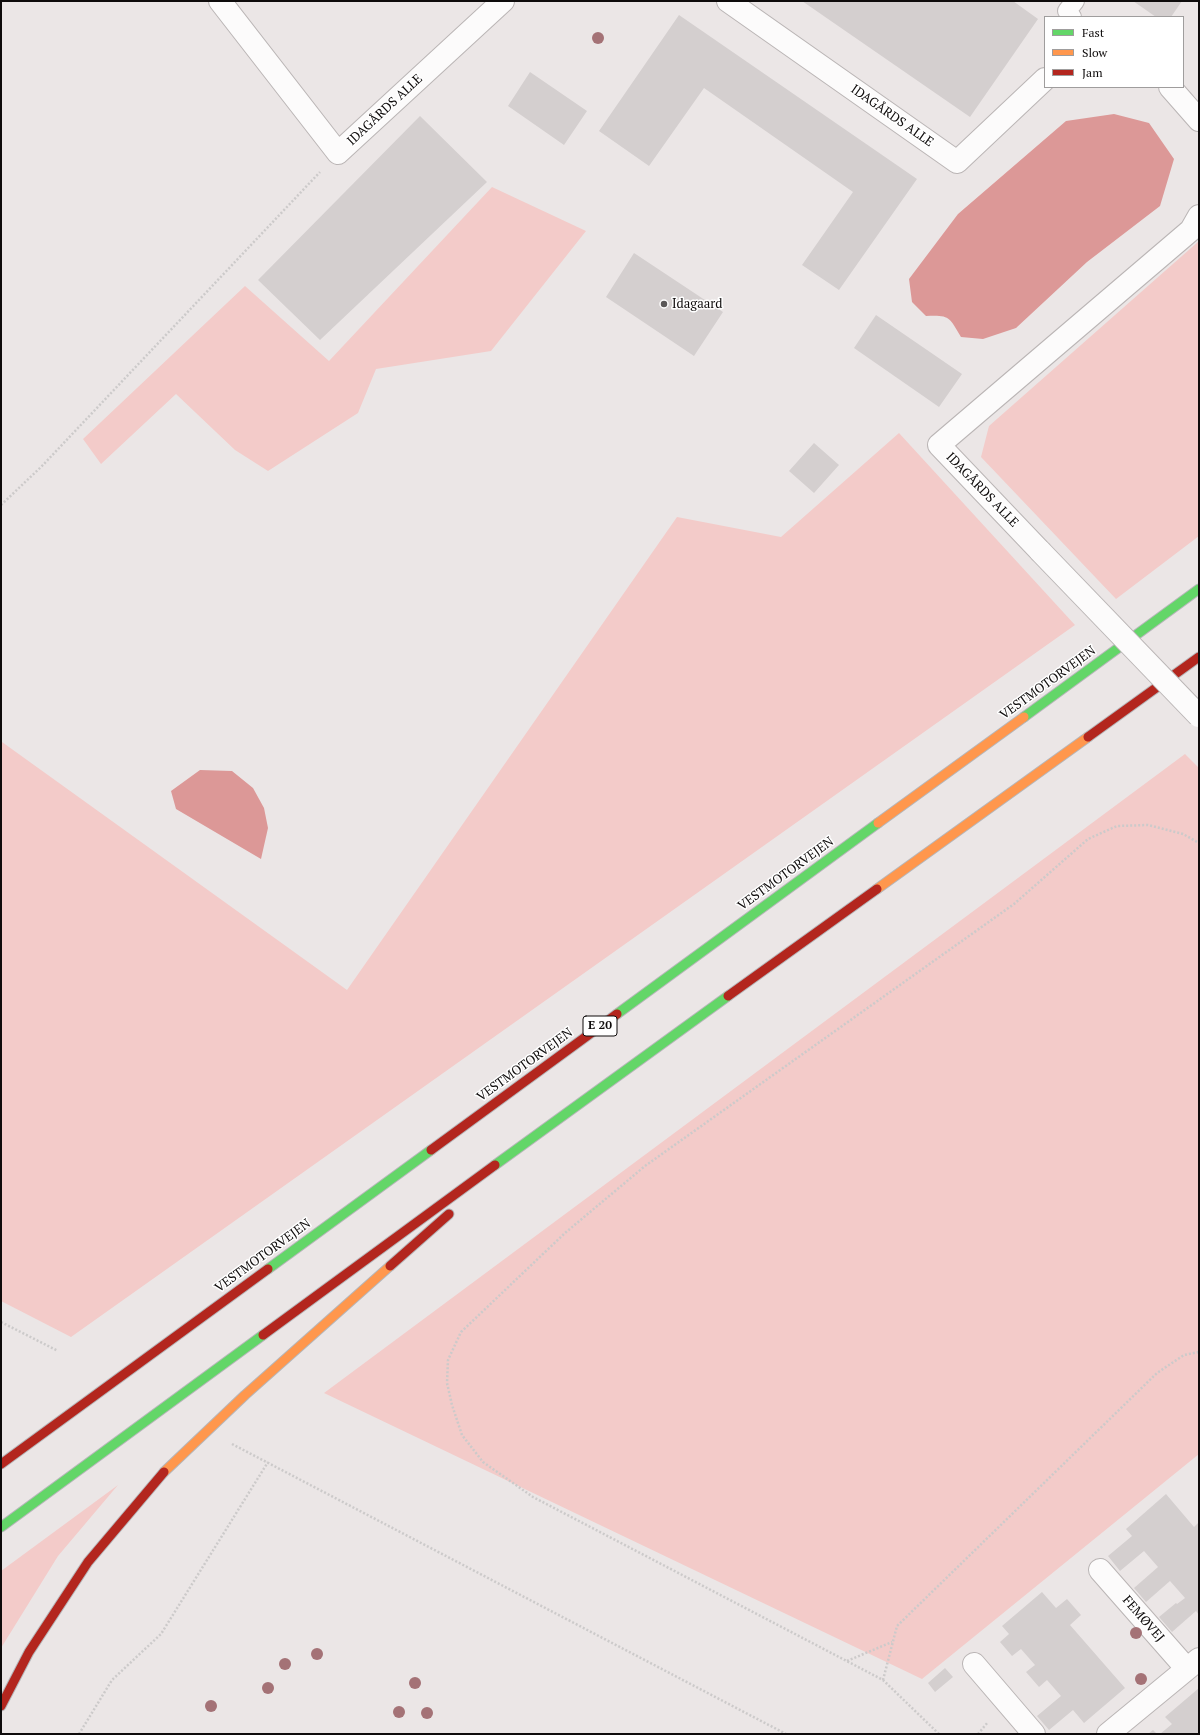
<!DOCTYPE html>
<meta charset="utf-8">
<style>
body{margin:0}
#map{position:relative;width:1200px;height:1735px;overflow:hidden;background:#ebe6e6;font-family:"PT Serif",serif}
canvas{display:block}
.frame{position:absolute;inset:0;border:2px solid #0e0b0b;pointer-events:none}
.legend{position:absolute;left:1044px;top:16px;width:140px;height:72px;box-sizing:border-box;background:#fff;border:1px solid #9f9d9d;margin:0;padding:5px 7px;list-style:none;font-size:12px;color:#0e0b0b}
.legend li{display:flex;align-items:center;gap:8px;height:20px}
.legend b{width:20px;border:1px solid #9f9d9d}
</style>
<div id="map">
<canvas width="1200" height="1735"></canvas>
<div class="frame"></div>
<ul class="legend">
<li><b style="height:5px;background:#63d668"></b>Fast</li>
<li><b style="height:5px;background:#ff974d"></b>Slow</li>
<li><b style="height:5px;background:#b3261e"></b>Jam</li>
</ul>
</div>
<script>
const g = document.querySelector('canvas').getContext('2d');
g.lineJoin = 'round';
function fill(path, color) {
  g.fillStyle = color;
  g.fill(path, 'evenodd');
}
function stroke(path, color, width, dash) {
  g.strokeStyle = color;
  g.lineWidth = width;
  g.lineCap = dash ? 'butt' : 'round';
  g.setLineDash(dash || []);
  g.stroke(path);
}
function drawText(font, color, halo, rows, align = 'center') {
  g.font = font + ' "PT Serif",serif';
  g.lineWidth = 3;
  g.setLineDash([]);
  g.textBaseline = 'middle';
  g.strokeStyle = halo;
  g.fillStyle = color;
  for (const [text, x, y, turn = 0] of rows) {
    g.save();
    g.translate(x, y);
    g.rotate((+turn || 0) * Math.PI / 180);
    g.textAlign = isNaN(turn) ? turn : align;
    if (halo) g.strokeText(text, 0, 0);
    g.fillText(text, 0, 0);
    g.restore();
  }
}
fill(new Path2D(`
 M492 187 586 231 491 351 376 369 358 413 268 471 235 450 176 394 101 464 83 439 245 286 329 361Z
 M1199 241V536L1116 599 981 457 989 426Z
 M899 433 1075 625 71 1337 1 1301 2 742 347 990 677 517 781 537Z
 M1185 754 1199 768V1454L922 1679 324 1393Z
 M118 1485 58 1556 1 1648V1571Z`), '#f3cbc9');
fill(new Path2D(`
 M1114 114 1149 123 1174 159 1160 206 1087 262 1016 328 983 339 961 337C949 317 950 315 926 316L912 302 909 279 958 214 1066 121Z
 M200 770 232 771 253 788 264 808 268 828 261 859 176 809 171 791Z`), '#dc9897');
fill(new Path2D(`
 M802 1H1013L1038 19 970 117Z
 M1133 1H1182L1171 17H1156Z
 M679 15 917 179 839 290 802 265 853 192 704 88 649 166 599 131Z
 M530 72 587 111 564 145 508 106Z
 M420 116 487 182 320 340 258 280Z
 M634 253 723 312 694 356 606 297Z
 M876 315 962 374 939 407 854 348Z
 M814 443 839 465 814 493 789 471Z
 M1166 1494 1194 1527 1199 1522V1615L1196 1611 1172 1632 1159 1617 1176 1603 1177 1604 1185 1598 1170 1581 1146 1602 1134 1588 1158 1567 1144 1551 1120 1571 1108 1556 1132 1536 1126 1529Z
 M1042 1592 1056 1608 1067 1599 1081 1615 1070 1625 1125 1688 1084 1723 1073 1710 1049 1730 1037 1716 1061 1696 1047 1680 1039 1687 1026 1672 1035 1665 1021 1649 1012 1656 1000 1642 1009 1634 1002 1626Z
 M945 1668 953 1677 935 1692 928 1683Z
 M1199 1688V1734H1160L1172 1724 1165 1717Z
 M1153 1730 1157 1734H1148Z`), '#d4cfcf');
const lane = new Path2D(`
 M1072 17 1067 11 1075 1`);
const street = new Path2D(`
 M220 1 338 153 503 1
 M728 1 957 162 1045 79
 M1170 87 1199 120
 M1040 551 939 445 1191 230 1199 216
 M1100 1570 1187 1669
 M974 1664 1034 1734
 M1108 1734 1199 1659`);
const fast = new Path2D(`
 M1024 717 1199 589
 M617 1014 878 823
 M495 1165 728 996
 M268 1269 431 1150
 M1 1527 263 1335`);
const slow = new Path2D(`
 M878 823 1024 717
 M877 889 1088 737
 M164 1472 245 1395 390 1266`);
const jam = new Path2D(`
 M1088 737 1199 657
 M728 996 877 889
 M431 1150 617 1014
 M390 1266 449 1214
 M263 1335 495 1165
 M1 1464 268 1269
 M1 1706 29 1652 88 1562 164 1472`);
stroke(lane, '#bab5b5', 20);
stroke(street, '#bab5b5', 24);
stroke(fast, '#b6b6b9', 11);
stroke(slow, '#b6b6b9', 11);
stroke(jam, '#b6b6b9', 11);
stroke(new Path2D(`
 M1 505 42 466 320 172
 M1 1322 58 1351
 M232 1444 786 1734
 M847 1661 892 1642
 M883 1680 897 1626 1157 1373 1184 1355 1199 1352
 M79 1734 112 1680 161 1634 268 1462
 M939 1734 883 1680 533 1497 483 1462 462 1435 452 1405 447 1383 448 1360 461 1332 565 1233 645 1166 1014 904 1088 839 1117 826 1148 825 1183 834 1199 843
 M978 1734 988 1722`), '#cccaca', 2.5, [2, 2]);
stroke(lane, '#fcfbfb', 18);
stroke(street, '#fcfbfb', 22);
stroke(fast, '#63d668', 9);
stroke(slow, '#ff974d', 9);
stroke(jam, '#b3261e', 9);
const streetBridge = new Path2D(`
 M1040 551 1199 716`);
stroke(streetBridge, '#bab5b5', 24, []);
stroke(streetBridge, '#fcfbfb', 22);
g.fillStyle = '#a47276';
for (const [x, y] of [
 [598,38],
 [1136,1633],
 [317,1654],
 [285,1664],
 [1141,1679],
 [415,1683],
 [268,1688],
 [211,1706],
 [399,1712],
 [427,1713]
]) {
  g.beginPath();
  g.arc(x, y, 6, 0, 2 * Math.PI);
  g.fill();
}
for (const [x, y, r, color] of [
 [664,304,4,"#5b5858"]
]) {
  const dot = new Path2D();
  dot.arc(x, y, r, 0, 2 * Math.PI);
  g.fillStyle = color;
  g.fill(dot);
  stroke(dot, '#fff', 1.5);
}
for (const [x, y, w] of [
 [600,1026,34]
]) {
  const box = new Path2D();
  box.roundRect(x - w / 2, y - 10, w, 20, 3);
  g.fillStyle = '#fff';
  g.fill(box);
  stroke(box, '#0e0b0b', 1);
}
drawText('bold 12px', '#0e0b0b', null, [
 ["E 20",600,1026]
]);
drawText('13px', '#0e0b0b', '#fff', [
 ["IDAGÅRDS ALLE",385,110,-43],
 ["IDAGÅRDS ALLE",892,116,35],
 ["IDAGÅRDS ALLE",982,490,46],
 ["VESTMOTORVEJEN",1048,683,-36],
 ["VESTMOTORVEJEN",786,874,-36],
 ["VESTMOTORVEJEN",525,1065,-36],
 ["VESTMOTORVEJEN",263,1256,-36],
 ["FEMØVEJ",1143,1619,49]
]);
drawText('13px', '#0e0b0b', '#fff', [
 ["Idagaard",672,304]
], 'left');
</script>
